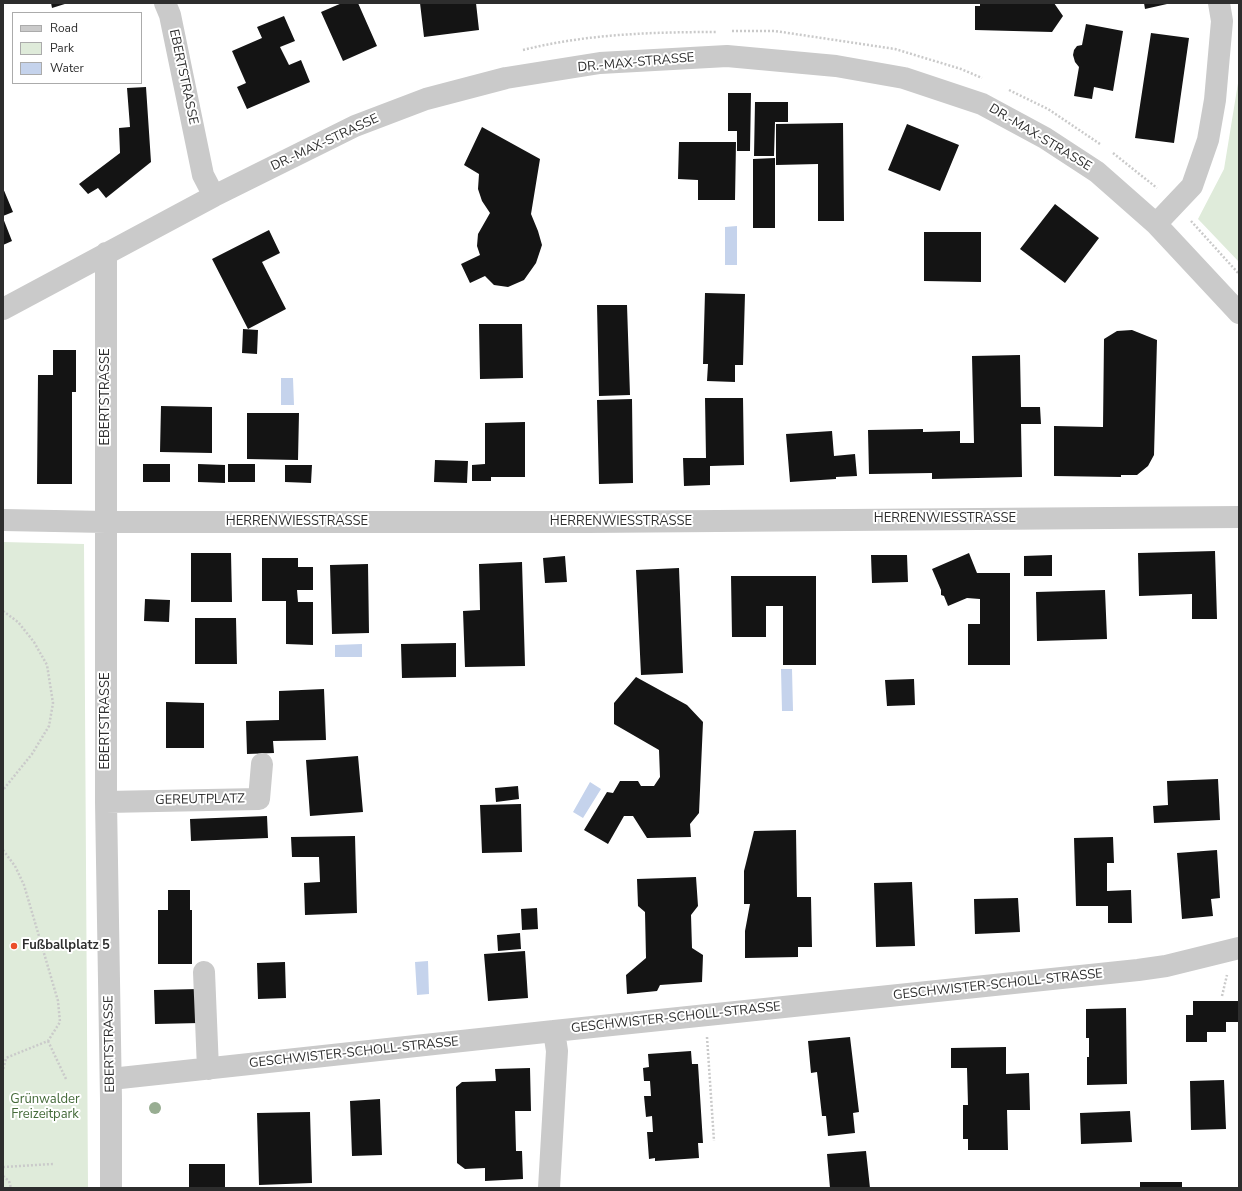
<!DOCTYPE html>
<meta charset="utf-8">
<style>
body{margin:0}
#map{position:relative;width:1242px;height:1191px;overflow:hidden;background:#fff;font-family:"Nunito Sans",sans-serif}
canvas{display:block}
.frame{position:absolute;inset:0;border:4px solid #2d2d2d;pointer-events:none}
.legend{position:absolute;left:12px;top:12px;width:130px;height:72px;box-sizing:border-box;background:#fff;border:1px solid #ababab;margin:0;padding:5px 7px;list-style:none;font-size:12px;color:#2d2d2d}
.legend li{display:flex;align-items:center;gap:8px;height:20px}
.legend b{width:20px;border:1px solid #ababab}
</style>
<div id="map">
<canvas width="1242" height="1191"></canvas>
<div class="frame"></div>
<ul class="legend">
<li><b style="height:5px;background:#cacaca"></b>Road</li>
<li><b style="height:11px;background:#dfebda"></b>Park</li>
<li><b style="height:11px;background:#c5d3ec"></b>Water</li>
</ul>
</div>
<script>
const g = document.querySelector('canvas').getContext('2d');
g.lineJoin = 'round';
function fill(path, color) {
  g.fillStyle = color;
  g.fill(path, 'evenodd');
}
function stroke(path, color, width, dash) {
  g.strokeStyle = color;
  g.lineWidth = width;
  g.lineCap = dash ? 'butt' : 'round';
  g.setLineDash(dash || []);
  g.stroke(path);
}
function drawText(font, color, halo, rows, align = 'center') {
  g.font = font + ' "Nunito Sans",sans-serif';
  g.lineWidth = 4;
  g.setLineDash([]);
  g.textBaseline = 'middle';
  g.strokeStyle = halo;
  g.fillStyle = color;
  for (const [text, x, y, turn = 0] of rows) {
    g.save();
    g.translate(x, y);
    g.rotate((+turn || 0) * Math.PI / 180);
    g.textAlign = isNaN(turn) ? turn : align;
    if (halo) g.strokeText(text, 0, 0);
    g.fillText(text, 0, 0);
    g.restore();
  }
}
fill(new Path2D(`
 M1239 77V262L1198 219 1224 169Z
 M3 542 84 544 88 1188H3Z`), '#dfebda');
fill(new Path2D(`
 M737 226V265H725V227Z
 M281 378H293L294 405H281Z
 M362 644V657H335V645Z
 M781 669H792L793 711H782Z
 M590 782 601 789 583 818 573 812Z
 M428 961 429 994 417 995 415 962Z`), '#c5d3ec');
fill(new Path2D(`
 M51 3H68L52 8Z
 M342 3H358L377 46 343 61 321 12Z
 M420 3H476L479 30 424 37Z
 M980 3H1054L1063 16 1052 32 975 30V6H980Z
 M1144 3H1167V4L1145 9Z
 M284 16 295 41 280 47 289 65 301 60 310 82 247 109 237 87 246 83 232 51 262 38 257 27Z
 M1086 24 1123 31 1113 91 1094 87 1092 99 1074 96 1079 67 1075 62 1073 55 1074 50 1077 46 1082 45Z
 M1151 33 1189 38 1174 143 1135 138Z
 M146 87 151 162 106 198 98 188 88 194 79 184 120 153 119 128 130 127 127 88Z
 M728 93H751L750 151H737V131H728Z
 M755 102H788V122H775L774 156H754Z
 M843 123 844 221H818V164L776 165V124Z
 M907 124 959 145 940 191 888 170Z
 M482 127 540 159 531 214 538 231 542 245 536 263 524 280 508 287 494 285 485 276 470 283 461 264 480 255 477 246 478 234 490 213 482 201 478 189 479 174 464 165Z
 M679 142H736L735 200H698V180L678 179Z
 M775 158V228H753V159Z
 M3 188 13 212 3 216Z
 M1055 204 1099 238 1065 283 1020 249Z
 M3 218 12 241 3 245Z
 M269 230 280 253 262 262 286 309 248 329 212 259Z
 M924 232H981V282L924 281Z
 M705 293 745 294 743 365H735V382L707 381 708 364H703Z
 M597 305H627L630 395 599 396Z
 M479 324H522L523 378 480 379Z
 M243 329 258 330 257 354 242 353Z
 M1132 330 1157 340 1154 455 1148 466 1137 475H1121V477L1054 476V426L1103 427 1104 339 1117 331Z
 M53 350H76V392H72V484H37L38 375H53Z
 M1020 355 1021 407H1040L1041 424H1021L1022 477 932 479V473L869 474 868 430 923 429V432L960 431V443H974L972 356Z
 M705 398H743L744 465 710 466V485L684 486 683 458H706Z
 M632 399 633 483 599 484 597 400Z
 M161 406 212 407V453L160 452Z
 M247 413H299L298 460 247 459Z
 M525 422V477H491V481H472V465L485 464V423Z
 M832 431 834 456 855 454 857 476 836 477V479L790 482 786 434Z
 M435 460 468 461 467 483 434 482Z
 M143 464H170V482H143Z
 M198 464 225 465V483L198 482Z
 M228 464H255V482H228Z
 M285 465H312L311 483 285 482Z
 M1215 551 1217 619H1192V594L1139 596 1138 553Z
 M191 553H231L232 602H191Z
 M969 553 977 573H1010V665H968V624H980V599L967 598 948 606 944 596 941 595V590L932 569Z
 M871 555H907L908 582 872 583Z
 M1052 555V576H1024V556Z
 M565 556 567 582 545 583 543 558Z
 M262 558H298V567H313V590H297L298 602H313V645L286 644V601H262Z
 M522 562 525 666 465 667 463 611 480 610 479 564Z
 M368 564 369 633 332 634 330 565Z
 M679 568 683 673 641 675 636 570Z
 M731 576H816V665H783V606H766V637H732Z
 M1105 590 1107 639 1037 641 1036 592Z
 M145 599 170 600 169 622 144 621Z
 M195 618H236L237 664H195Z
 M456 643V677L402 678 401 644Z
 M636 677 687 705 703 722 699 813 690 824 691 837 647 838 633 816H624L608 844 584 830 607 792 613 793 620 781H638L641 786H654L660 777 659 750 614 724V703Z
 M914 679 915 705 887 706 885 680Z
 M324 689 326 740 273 741 274 753 247 754 246 721 279 720V691Z
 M166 702 204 703V748H166Z
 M358 756 363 812 310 816 306 760Z
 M1218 779 1220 820 1154 823 1153 806 1168 805 1167 781Z
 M518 786 519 799 496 802 495 788Z
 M521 804 522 852 482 853 480 805Z
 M267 816 268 838 191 841 190 819Z
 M796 830 797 897H811L812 947H798V957L745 958V931L750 904H744V871L754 831Z
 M355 836 357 913 305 915 304 883 320 882 319 857H292L291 837Z
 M1113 837 1114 863H1107V891L1131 890 1132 923H1108V906H1076L1074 838Z
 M1217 850 1220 898 1211 899 1213 916 1182 919 1177 853Z
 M696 877 698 906 691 915 692 948 703 955 702 982 660 985 657 991 627 994 626 975 646 958 645 912 638 906 637 879Z
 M912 882 915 946 876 947 874 883Z
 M168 890H190V910H192V964H158V910H168Z
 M1018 898 1020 932 975 934 974 899Z
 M537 908 538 929 522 930 521 909Z
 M520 933 521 949 498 951 497 935Z
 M525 951 528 998 488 1001 484 954Z
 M285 962 286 998 258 999 257 963Z
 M199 989 200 1023 155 1024 154 990Z
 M1193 1001H1239V1022H1226V1032H1207V1042H1186V1015H1193Z
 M1126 1008 1127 1084 1087 1085V1057H1089V1038H1086V1009Z
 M850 1037 859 1112 853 1113 855 1133 828 1136 826 1116H822L817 1072 811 1073 808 1041Z
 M1006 1047V1074L1029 1073 1030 1110H1007L1008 1150H968V1139H963V1105H968L967 1068H951V1048Z
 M691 1051 692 1064H698L703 1143H698L699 1158 655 1161V1158L649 1159 647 1132H653L652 1116 646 1117 644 1096H651L650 1081H644L643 1068 649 1067 648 1054Z
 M530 1068 531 1111H515L516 1151H522L523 1179 485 1181V1168L465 1169 457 1163 456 1087 462 1082 496 1081 495 1069Z
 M1224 1080 1226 1129 1191 1130 1190 1081Z
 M380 1099 382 1155 352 1156 350 1101Z
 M1130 1111 1132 1142 1081 1144 1080 1113Z
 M310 1112 312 1183 259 1185 257 1113Z
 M866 1151 870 1188H830L827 1154Z
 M189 1164H225V1188H189Z
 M1140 1182H1182V1188H1140Z`), '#141414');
stroke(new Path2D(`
 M732 31H775L895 49 961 69 982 78
 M523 50C586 34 652 32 717 32
 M1009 90 1048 109 1100 144
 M1113 153 1157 188
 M1191 221 1239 274
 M3 611 18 622 34 642 47 665 53 703 49 726 32 754 3 790
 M3 850 15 866 24 885 58 1001 60 1022 48 1041 6 1058 3 1070
 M1222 996 1227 975
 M707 1037 714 1141
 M48 1041 66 1079
 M3 1167 53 1164
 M3 1176 9 1181 11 1188`), '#cacaca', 2.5, [2, 2]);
stroke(new Path2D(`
 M165 3 170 15 203 175 214 196
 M1156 224 1192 186 1208 140 1215 100 1222 21 1219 3
 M106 253V802L111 1099V1188
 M3 309 214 196 355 126 426 99 506 78 600 63 727 56 836 66 904 78 982 104 1045 138 1097 172 1156 224 1239 313
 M3 520 106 522H587L1239 517
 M106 802 259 799 262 764
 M204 972 208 1069
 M111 1079 554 1031 1138 970 1166 966 1239 948
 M549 1188 557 1051 554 1031`), '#cacaca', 22);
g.fillStyle = '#98ad92';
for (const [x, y] of [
 [155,1108]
]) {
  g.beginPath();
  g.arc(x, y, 6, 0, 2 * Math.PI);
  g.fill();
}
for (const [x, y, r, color] of [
 [14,946,4,"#eb4d29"]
]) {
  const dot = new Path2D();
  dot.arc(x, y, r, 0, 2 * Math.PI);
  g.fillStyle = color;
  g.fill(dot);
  stroke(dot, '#fff', 1.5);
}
drawText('13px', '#2d2d2d', '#fff', [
 ["DR.-MAX-STRASSE",636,63,-5],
 ["EBERTSTRASSE",183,77,78],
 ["DR.-MAX-STRASSE",1040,138,31],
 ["DR.-MAX-STRASSE",325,143,-25],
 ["EBERTSTRASSE",106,397,-90],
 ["HERRENWIESSTRASSE",945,519],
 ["HERRENWIESSTRASSE",297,522],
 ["HERRENWIESSTRASSE",621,522],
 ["EBERTSTRASSE",106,721,-90],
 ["GEREUTPLATZ",200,800,-1],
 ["GESCHWISTER-SCHOLL-STRASSE",998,985,-6],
 ["GESCHWISTER-SCHOLL-STRASSE",676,1018,-6],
 ["EBERTSTRASSE",110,1044,-91],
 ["GESCHWISTER-SCHOLL-STRASSE",354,1053,-6]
]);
drawText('bold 13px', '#2d2d2d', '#fff', [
 ["Fußballplatz 5",22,946]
], 'left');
drawText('13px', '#446a39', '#fff', [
 ["Grünwalder",45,1100],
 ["Freizeitpark",45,1115]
]);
</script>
